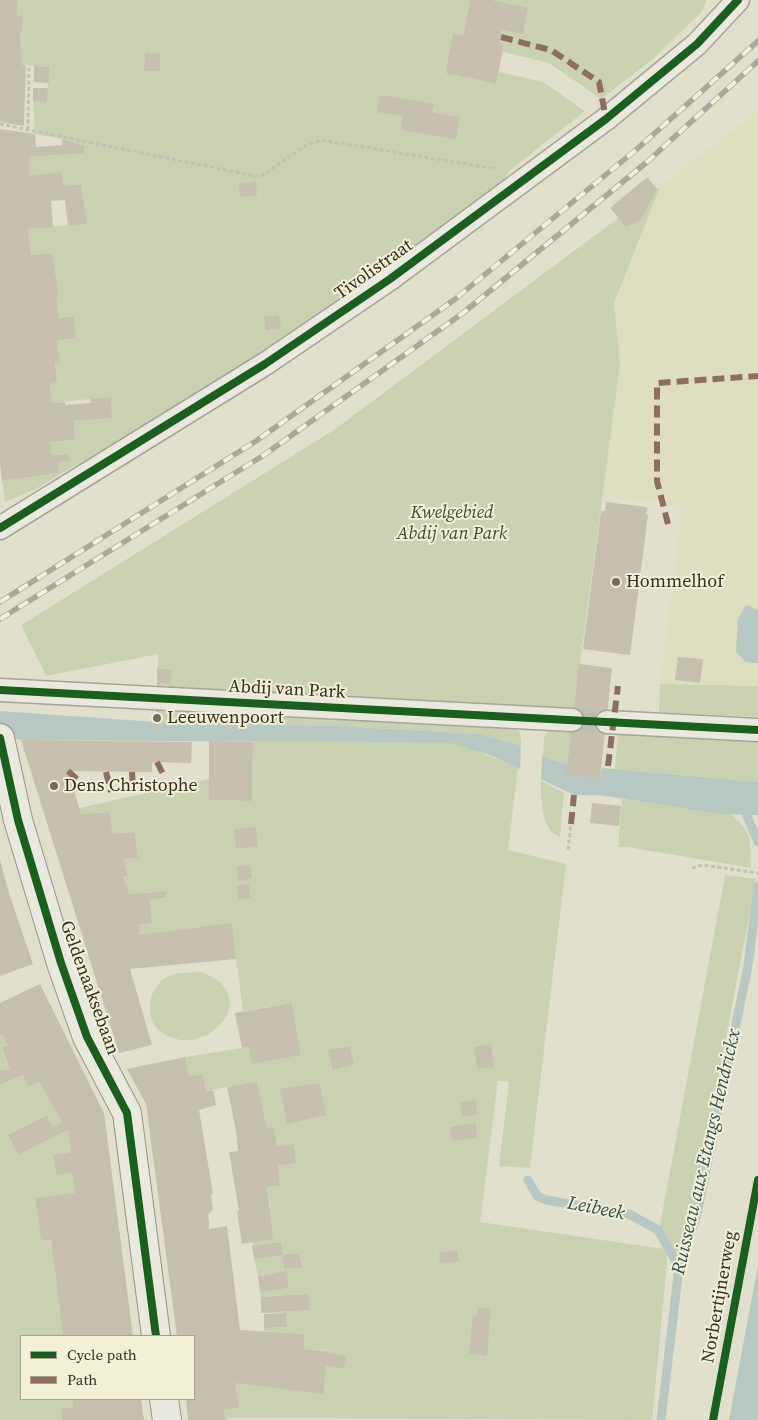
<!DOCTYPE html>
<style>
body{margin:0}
#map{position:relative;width:758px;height:1420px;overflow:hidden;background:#e1e0cf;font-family:"Source Serif 4",serif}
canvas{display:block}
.legend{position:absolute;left:20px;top:1335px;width:175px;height:65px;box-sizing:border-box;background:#f2f0d6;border:1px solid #a6a38d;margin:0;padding:6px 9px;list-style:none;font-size:15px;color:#352f20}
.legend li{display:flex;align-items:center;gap:10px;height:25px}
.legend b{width:25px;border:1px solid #a6a38d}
</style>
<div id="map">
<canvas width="758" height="1420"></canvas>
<ul class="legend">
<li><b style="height:6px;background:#1b5e20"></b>Cycle path</li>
<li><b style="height:6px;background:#8d6e63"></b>Path</li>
</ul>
</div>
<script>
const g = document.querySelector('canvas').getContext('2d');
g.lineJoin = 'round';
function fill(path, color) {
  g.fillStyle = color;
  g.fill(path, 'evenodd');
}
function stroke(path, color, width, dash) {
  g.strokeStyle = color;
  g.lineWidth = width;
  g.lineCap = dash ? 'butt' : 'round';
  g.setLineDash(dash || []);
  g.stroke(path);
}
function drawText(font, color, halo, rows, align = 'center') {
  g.font = font + ' "Source Serif 4",serif';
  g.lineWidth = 4;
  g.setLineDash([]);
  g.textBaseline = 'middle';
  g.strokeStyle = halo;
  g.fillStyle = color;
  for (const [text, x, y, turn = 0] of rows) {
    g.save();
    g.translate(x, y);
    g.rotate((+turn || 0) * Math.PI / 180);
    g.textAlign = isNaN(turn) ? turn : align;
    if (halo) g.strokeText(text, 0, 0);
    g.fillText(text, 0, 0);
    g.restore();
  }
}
fill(new Path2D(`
 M758 110V686L660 684 682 506 602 496 620 365 614 303 660 187Z`), '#dedfc1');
fill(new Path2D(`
 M18 0H470L463 35 453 33 445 73 496 84 499 72 543 82 585 111 509 171 502 185 363 288 280 344 78 469 81 462 36 489 5 502 2 481 59 473 58 462 70 461 69 454 52 455 50 442 75 440 74 421 112 418 110 397 52 403 50 384 57 383 55 363H60L57 340 76 339 72 316 58 318 57 295 59 294 52 253 31 255 28 229 87 223 81 184 63 186 62 172 29 176V157L84 153 85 147 62 139 35 134 33 101H47L49 67 22 65 20 33H22L23 16H17ZM145 54H161L160 71 144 70Z
 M492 0H707L702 11 653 59 601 99 549 63 503 52 504 45 499 44 502 30 523 34 528 8Z
 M660 187 614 303 620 365 574 708 162 688 160 683 171 684V670L158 668V654L46 676 21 625 331 432Z
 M660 684 758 686V717L659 712Z
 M159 710 515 728 520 733 522 746 480 734 337 726 158 722Z
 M550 729 571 732 567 764 543 756 544 737Z
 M618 732 758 740V782L615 769Z
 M253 742 450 743 466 746 518 768 508 850 566 864 530 1168 499 1166 509 1082 498 1081 480 1222 664 1249 667 1256V1263L652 1420 225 1418 224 1410 239 1408 235 1383 326 1366 344 1369 346 1356 325 1352 324 1350 304 1349 305 1334 264 1331V1328L287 1327 286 1313H264L310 1310 309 1294 261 1297 260 1292 289 1288 287 1272 258 1276 254 1259 282 1255 284 1269 301 1266 299 1253 283 1255 281 1242 252 1246 270 1206 267 1187 280 1185 278 1166 296 1163 294 1144 277 1146 274 1127 267 1128 257 1081 206 1091 203 1074 189 1076 185 1057 249 1047 253 1064 301 1055 292 1003 243 1011 236 959 139 935V925L152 923 150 899 166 898 167 891 129 894 123 876 128 875 124 859 138 858 135 832 113 834 109 812 81 814 79 808 209 779V800L252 801ZM251 866 252 879 239 881ZM249 884 251 898 238 899 237 885ZM350 1046 354 1065 333 1070 329 1050ZM475 1101 477 1115 462 1117 460 1102Z
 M541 781 564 793 560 837C540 829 541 799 541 781Z
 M622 799 733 815 746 830 750 840 751 868 628 847H618Z
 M725 875 756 879 693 1213 678 1256 660 1225Z
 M200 972C266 993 208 1061 164 1034 142 1021 147 988 167 977 176 972 190 973 200 972Z
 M2 1034 8 1046 2 1047 10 1069 0 1071V1035Z
 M23 1075 28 1087 39 1082 62 1122 53 1127 47 1115 8 1135 18 1155 68 1130 71 1152 53 1155 56 1175 72 1173 75 1193 35 1199 41 1241 51 1240 63 1336H21V1399H72L73 1407 61 1409 62 1420H0V1085Z`), '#cad2b3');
fill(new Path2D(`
 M746 605 758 610V663L745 662 736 651 738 619Z
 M0 711 156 722V728H159L158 722 337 726 480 734 522 746 550 759 567 764V775L600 779 602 768 758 782V815L719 814 599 795H574L490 755 450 743 23 740 0 736Z
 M758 1265V1420H729Z`), '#b9c8c2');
fill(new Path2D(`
 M521 743 542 753 541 784 520 772Z`), '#e1e0cf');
stroke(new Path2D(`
 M747 816 758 842
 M528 1180 537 1196 546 1200 629 1214 658 1230 679 1267
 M661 1420 679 1267 697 1214 748 966 758 886`), '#b9c8c2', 9);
fill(new Path2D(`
 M0 0H18L17 16H23L22 33H20L22 65 26 66 24 126 0 122Z
 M470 0H492L528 8 523 34 502 30 499 44 504 45 496 84 445 73 453 33 463 35Z
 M145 53 161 54 160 71H144Z
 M34 66 49 67V83L34 82Z
 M33 88H48L47 102 33 101Z
 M380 95 434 104 432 112 460 117 456 139 401 130 403 116 377 112Z
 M0 129 35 134 36 147 62 145V139L85 146 84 153 29 157V176L62 172 63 186 81 184 87 224 68 226 65 200 51 201 53 227 28 229 31 255 52 253 59 295H57L58 318 73 316 76 339 57 340 60 363H55L57 383 50 384 52 403 65 402V405L91 403 90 399 111 397 112 418 74 421 75 440 50 442 52 455 69 454 70 461 58 462 59 473 2 481 0 463Z
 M647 177 657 189 641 220 626 227 610 208Z
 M256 182 257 195 240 197 239 184Z
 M279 315 281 328 266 330 264 317Z
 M606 502 647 507 646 515H648L630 655 583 649 601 511H605Z
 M678 657 703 659 700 683 675 680Z
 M579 664 612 668 600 779 566 775Z
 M157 668 171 670V684L160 683 162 690H157Z
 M156 707 161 708 159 710V728H156Z
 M21 740 192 742 191 763 152 762V772L68 771 81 814 109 812 113 834 135 832 138 858 124 859 128 876H123L129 894 167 891 166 898 150 899 152 923 139 925V935L232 923 236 959 130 969 152 1045 119 1053Z
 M209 741 253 742 252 801 209 800Z
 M592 803 621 806 619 826 590 823Z
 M256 827 258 847 236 848 234 829Z
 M0 860 10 896 33 964 0 976Z
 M251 865 252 879 238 881 237 866Z
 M249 884 251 898 238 900 237 885Z
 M40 984 104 1113 133 1336H63L51 1240 41 1241 35 1198 75 1193 72 1173 56 1175 53 1155 71 1152 68 1130 18 1155 8 1135 47 1115 53 1127 62 1122 39 1082 28 1087 23 1075 0 1085V1071L10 1069 2 1047 8 1046 2 1034 0 1035V1003Z
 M292 1003 301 1055 252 1064 249 1047 242 1048 235 1013Z
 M491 1044 494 1067 477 1069 474 1047Z
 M350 1046 354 1065 333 1070 328 1050Z
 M185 1057 189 1076 203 1074 206 1091 213 1090 216 1105 199 1110 213 1194H211L213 1209 208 1215 209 1221V1229L227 1226 240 1330 305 1334 304 1349 325 1351V1352L346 1356 344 1369 326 1366 323 1394 235 1383 239 1408 224 1410 225 1418 229 1420H188L186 1399H194V1336H177L146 1104 127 1069Z
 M257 1081 267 1128 274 1127 277 1146 294 1144 296 1163 278 1166 280 1185 267 1187 273 1239 242 1244 237 1211H239L229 1152 238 1151 236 1131 227 1087Z
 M320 1083 326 1115 287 1124 280 1089Z
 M476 1100 477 1115 462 1117 460 1102Z
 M476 1123 477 1138 452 1141 450 1127Z
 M281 1242 283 1255 254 1259 252 1246Z
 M457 1250 459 1261 440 1264 439 1253Z
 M299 1253 302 1267 284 1269 282 1255Z
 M287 1271 289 1288 260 1292 258 1276Z
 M309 1294 310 1310 261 1313V1297Z
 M478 1307 491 1309 487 1356 469 1353 473 1315 477 1316Z
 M286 1313 287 1327 264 1328V1314Z
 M72 1399H141L144 1420H62L61 1409 73 1407Z`), '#c5c0b0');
stroke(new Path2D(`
 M572 720 607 722`), '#bfbdac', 22, [22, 11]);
const street = new Path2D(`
 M0 528 265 364 390 279 606 119 697 44 738 0
 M0 690 572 720
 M607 722 758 730`);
const secondary = new Path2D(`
 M0 738 18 820 61 963 87 1037 127 1113 156 1336
 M164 1399 167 1420`);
stroke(street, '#a7a597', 25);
stroke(secondary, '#969488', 30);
stroke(new Path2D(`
 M0 124 260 177 305 146 321 140 496 169
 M28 130 29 68
 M568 850 571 824
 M692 868 703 865 758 873`), '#c2c1b6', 3, [4, 2.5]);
stroke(street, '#eae9df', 22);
stroke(secondary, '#eae9df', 28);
const rail = new Path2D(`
 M0 602 256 441 454 300 637 149 758 41
 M0 619 264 455 463 313 647 162 758 61`);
stroke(rail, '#aaa99f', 5.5);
stroke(rail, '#f2f0d6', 4, [11]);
stroke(new Path2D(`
 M501 37 551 50 599 82 606 119
 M668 524 657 481V383L758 376
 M157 762 165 778
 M608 766 618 686
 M68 771 95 795
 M106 772 111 792
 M132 772 133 786
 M571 824 574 795`), '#8d6e63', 6, [12, 6]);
stroke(new Path2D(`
 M0 528 265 364 390 279 606 119 697 44 738 0
 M0 690 758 730
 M0 738 18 820 61 963 87 1037 127 1113 156 1336
 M713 1420 758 1180`), '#1b5e20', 8);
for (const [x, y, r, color] of [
 [616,582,5,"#716d5d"],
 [157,718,5,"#716d5d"],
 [54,786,5,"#716d5d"]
]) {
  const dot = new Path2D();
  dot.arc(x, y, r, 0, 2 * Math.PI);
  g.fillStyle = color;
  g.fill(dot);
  stroke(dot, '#f2f0d6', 2);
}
drawText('18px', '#352f20', '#f2f0d6', [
 ["Tivolistraat",374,270,-35],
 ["Abdij van Park",287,690,3],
 ["Geldenaaksebaan",89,988,70],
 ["Norbertijnerweg",720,1297,-80]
]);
drawText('italic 18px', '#3c4f29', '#f2f0d6', [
 ["Kwelgebied",452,513],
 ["Abdij van Park",452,534]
]);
drawText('18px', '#352f20', '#f2f0d6', [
 ["Hommelhof",626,582],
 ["Leeuwenpoort",167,718],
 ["Dens Christophe",64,786]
], 'left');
drawText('italic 19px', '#314d53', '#f2f0d6', [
 ["Ruisseau aux Etangs Hendrickx",707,1152,-77],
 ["Leibeek",596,1209,11]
]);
</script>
